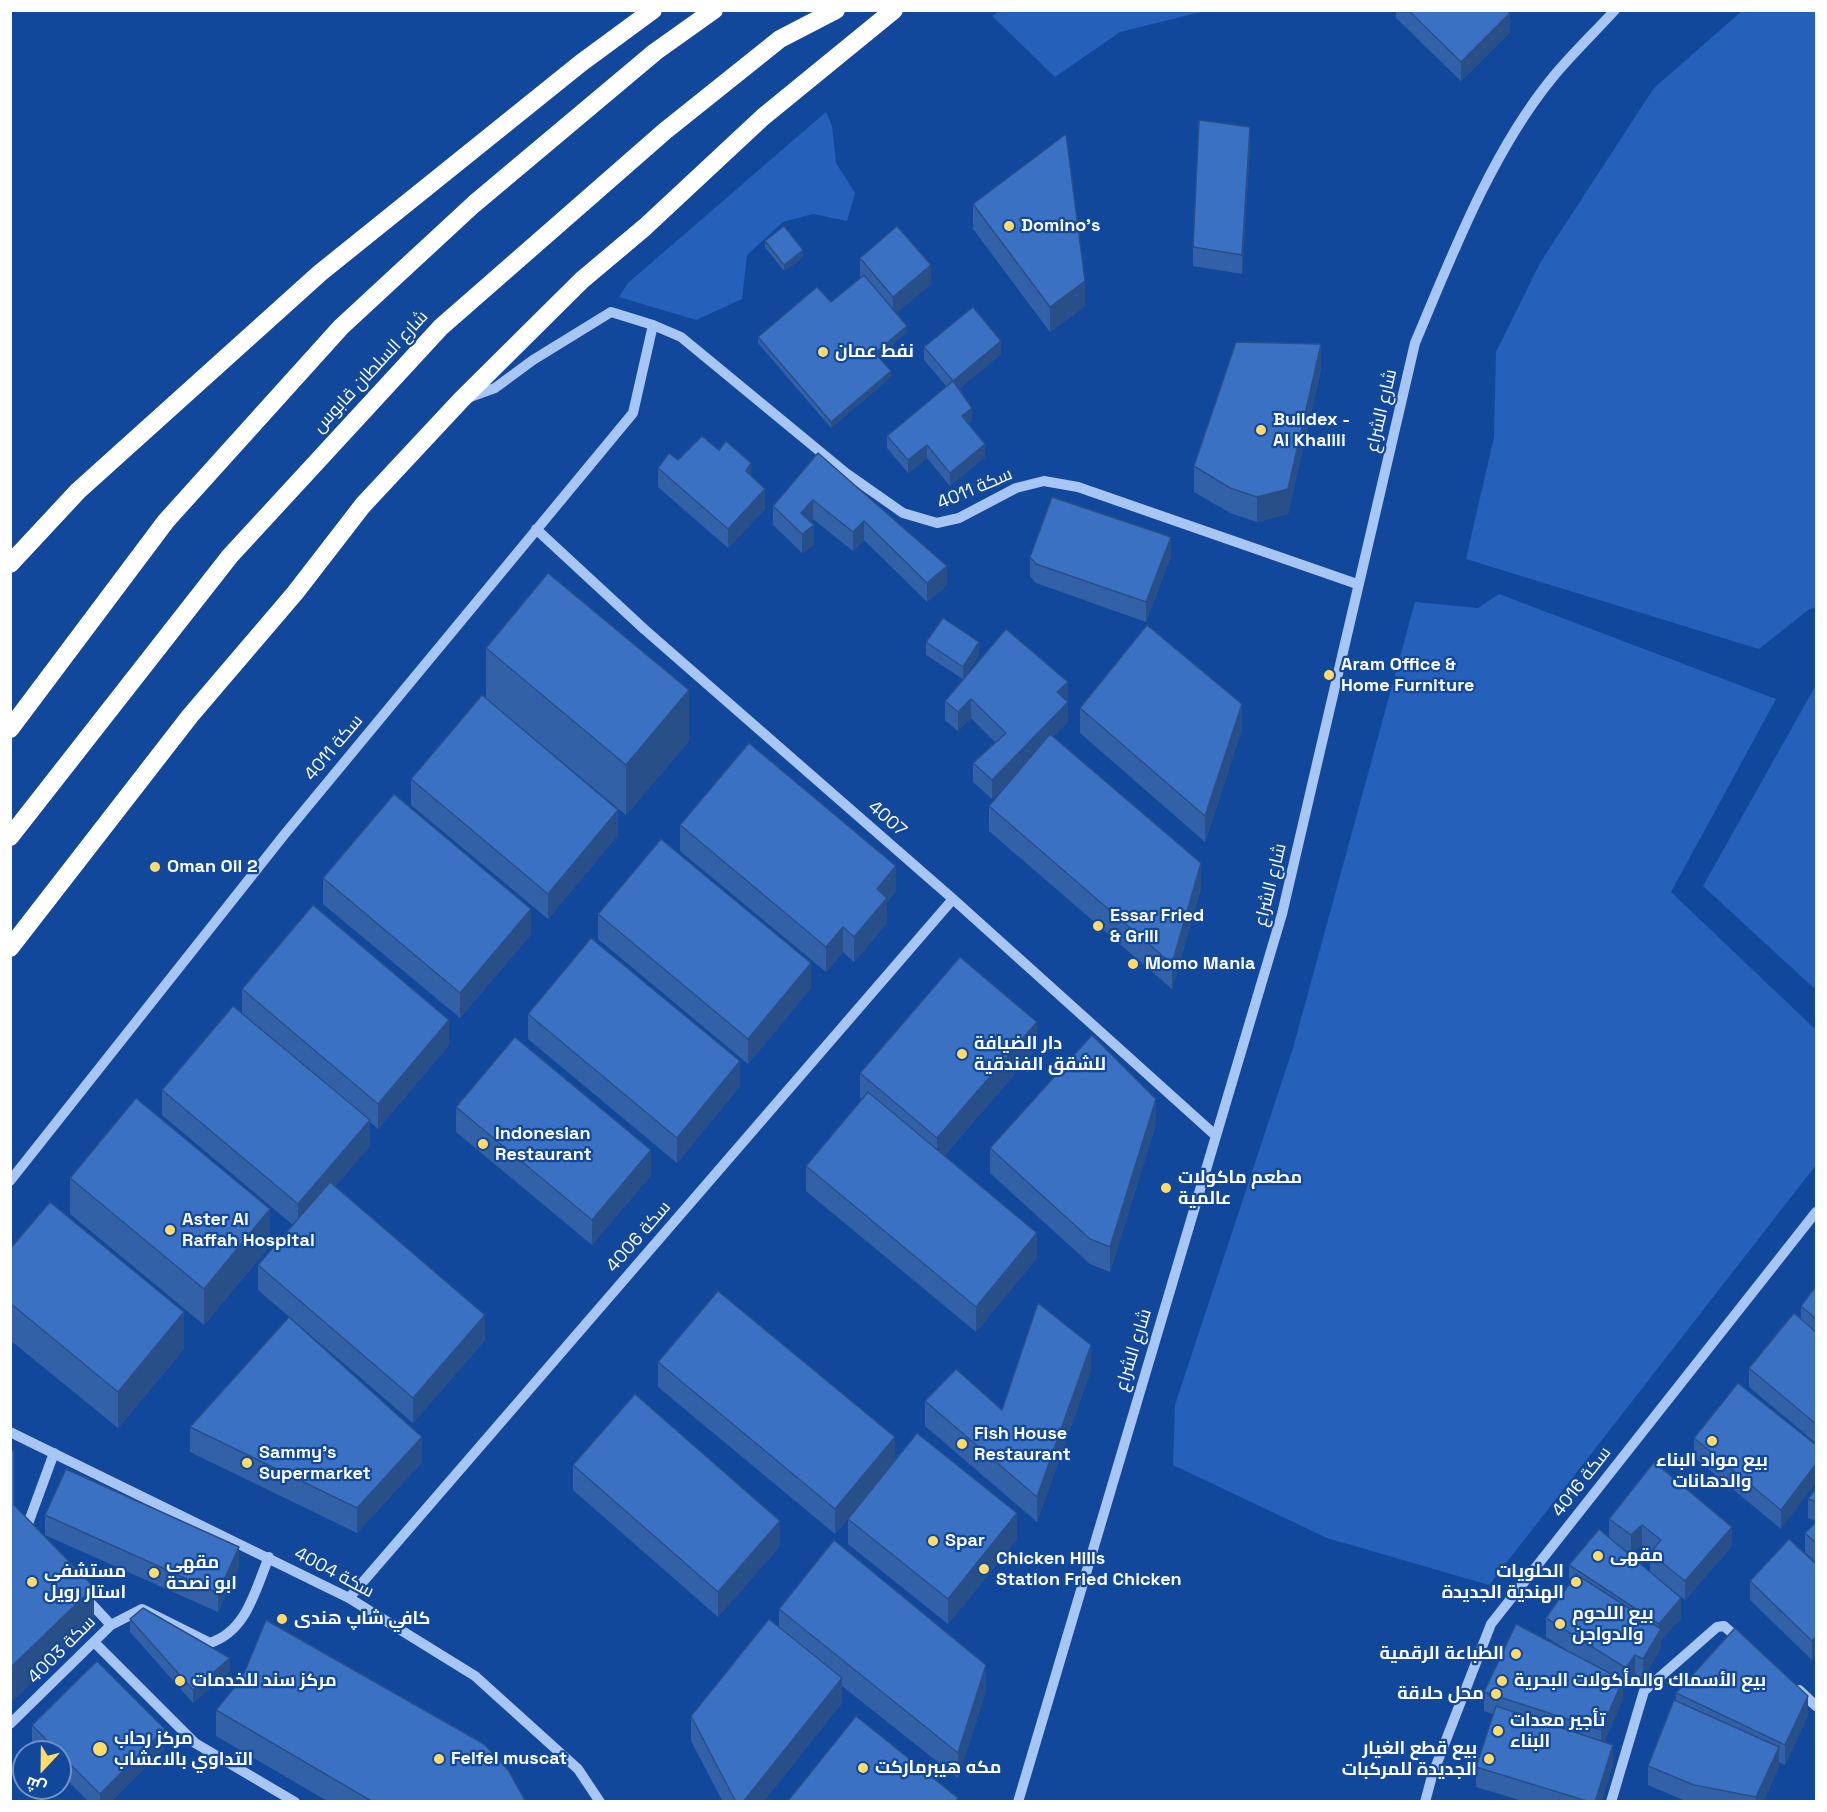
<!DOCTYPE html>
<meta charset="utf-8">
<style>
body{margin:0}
#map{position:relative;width:1827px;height:1812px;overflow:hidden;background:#12489c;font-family:"Space Grotesk",Cairo,sans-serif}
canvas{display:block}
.frame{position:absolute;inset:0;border:12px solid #fff;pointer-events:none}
.north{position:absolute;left:12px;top:1740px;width:60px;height:60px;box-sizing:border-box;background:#12489c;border:2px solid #7191c4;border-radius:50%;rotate:202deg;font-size:16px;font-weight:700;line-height:24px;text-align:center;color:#fff}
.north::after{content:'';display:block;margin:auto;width:21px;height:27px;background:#ffdb6a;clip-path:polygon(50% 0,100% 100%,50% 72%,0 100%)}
</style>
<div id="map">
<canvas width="1827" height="1812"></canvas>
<div class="frame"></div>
<div class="north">ش</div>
</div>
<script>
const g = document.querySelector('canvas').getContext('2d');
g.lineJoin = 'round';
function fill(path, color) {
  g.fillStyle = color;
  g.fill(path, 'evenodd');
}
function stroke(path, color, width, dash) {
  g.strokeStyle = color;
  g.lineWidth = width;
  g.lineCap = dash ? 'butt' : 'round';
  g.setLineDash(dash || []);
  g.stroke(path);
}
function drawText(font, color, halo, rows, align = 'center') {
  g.font = font + ' "Space Grotesk",Cairo,sans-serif';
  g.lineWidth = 4.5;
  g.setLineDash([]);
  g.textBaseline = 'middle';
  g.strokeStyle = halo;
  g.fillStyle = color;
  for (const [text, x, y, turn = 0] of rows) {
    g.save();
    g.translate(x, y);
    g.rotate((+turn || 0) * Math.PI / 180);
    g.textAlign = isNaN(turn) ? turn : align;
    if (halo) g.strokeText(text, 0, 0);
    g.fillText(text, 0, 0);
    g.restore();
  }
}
fill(new Path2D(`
 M1001 10H1205V11L1120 32 1055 77 992 16Z
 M1742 11H1816V607L1808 610 1759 649 1466 559 1494 437 1496 352 1540 263 1654 88Z
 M826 112 832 126 836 163 855 193 847 221 813 214 783 222 747 255 742 299 696 320 619 297 628 283Z
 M1499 594 1776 699 1671 892 1816 1030V1165L1489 1585 1327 1538 1173 1465 1175 1405 1293 1048 1415 602 1478 608Z
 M1816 685V990L1703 886Z`), '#2561ba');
stroke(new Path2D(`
 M470 397 495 388 533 360 611 312 653 325 681 337 846 473 903 513 937 523 959 518 1016 488 1044 481 1078 487 1357 584
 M536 529 644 629 953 899 1215 1135
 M10 1181 284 835 633 413 653 325
 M10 1432 349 1598 475 1676 578 1769 600 1802
 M25 1532 54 1453
 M84 1596 111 1625
 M349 1598 953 899
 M94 1642 195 1743 295 1802
 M1799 1690 1816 1706
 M10 1724 111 1625 142 1609 210 1643C247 1631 255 1590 269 1557
 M1018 1802 1282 914 1415 343C1452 255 1492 151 1553 77 1572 54 1594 33 1615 10
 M1425 1802 1432 1776 1491 1624 1816 1212
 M1611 1802 1644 1691 1717 1627 1724 1626 1741 1641`), '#a7c6f4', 10);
stroke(new Path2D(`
 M10 564 78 491 320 273 581 63 653 10
 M10 729 166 521 341 327 474 204 655 52 714 10
 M10 837 230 556 441 327 665 131 780 39 836 10
 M10 948 190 716 295 593 363 505 461 400 582 280 645 227 763 117 894 10`), '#fff', 18);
fill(new Path2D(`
 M1396 10H1507L1510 32 1461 81 1396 18Z
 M1250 146 1242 274 1193 266V247Z
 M973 204 1085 306 1050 332 973 229Z
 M765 241 803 257 784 271 765 247Z
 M860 258 931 284 896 313 907 332 878 357 891 377 831 428 758 343V337L831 302 860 278Z
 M924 347 1001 354 959 389 972 421 968 424 985 457 950 486 927 458 908 473 887 448V436L947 387 924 360Z
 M1321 369 1288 514 1257 522 1230 513 1194 492V466Z
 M719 450 751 476 765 509 728 548 658 487V468L678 460Z
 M818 453 947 585 927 602 864 540 853 551 813 519 810 522 814 545 802 553 773 525V506Z
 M1171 556 1146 622 1036 583 1030 576V557Z
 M1006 629 1068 702V722L1053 736 1201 888 1172 989 989 831V806L1014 777 992 799 973 782V763L995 742 971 718 958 731 945 720V701Z
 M926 642 979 655 963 679 926 655Z
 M486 648 689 741 626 815 486 698Z
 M1080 708 1242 729 1205 842 1080 733Z
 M411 779 618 835 548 919 411 805Z
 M680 825 896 891 887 902V923L854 962 843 952 826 972 680 851Z
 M323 878 531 934 460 1018 323 904Z
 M598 914 811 988 748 1064 598 939Z
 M242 989 449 1045 378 1129 370 1122V1146L335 1186 485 1340 413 1423 258 1290V1265L293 1225 162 1115V1090L242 1013Z
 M528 1014 740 1086 677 1163 528 1039Z
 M1037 1048 944 1156 1037 1258 976 1332 806 1191V1166L862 1099 860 1098V1073Z
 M456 1107 651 1175 592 1245 456 1132Z
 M1156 1124 1110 1272 1090 1264 990 1173V1148Z
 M70 1178 270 1246 204 1325 70 1214Z
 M10 1249 184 1349 118 1428 10 1340Z
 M1816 1286V1443L1749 1387V1368L1801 1319V1306Z
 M658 1362 895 1460 1017 1539 948 1624 848 1544V1519L863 1500 835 1534 658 1387Z
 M1091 1370 1037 1522 925 1426V1401L1002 1410Z
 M190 1427 422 1462 357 1533 190 1452Z
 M1694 1438 1816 1445 1781 1529 1694 1457Z
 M573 1465 780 1546 718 1617 573 1490Z
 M1816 1488V1521L1808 1518V1499Z
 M45 1515 239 1566 218 1612 45 1535Z
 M1609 1519 1732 1546 1685 1600 1653 1575 1681 1618 1661 1640V1648L1643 1678 1635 1674 1626 1687 1623 1685V1699L1604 1742 1613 1764 1601 1802H1526L1476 1787V1767L1493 1714 1484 1711V1692L1570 1652 1546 1637V1618L1569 1584V1565L1609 1538ZM1612 1540 1631 1554 1642 1545 1651 1552 1650 1553V1572Z
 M1816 1522V1562L1805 1552V1533Z
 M1816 1564 1812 1660 1750 1600V1581Z
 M779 1609 986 1691 958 1778 842 1686V1703L763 1802H723L691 1741V1716L779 1627Z
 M130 1619 230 1671 193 1703 130 1632Z
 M1676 1693 1808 1715 1785 1765 1779 1762V1767L1763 1802H1688L1648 1785V1766L1676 1701Z
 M216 1710 526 1802H329L216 1736Z
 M32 1725 165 1748 111 1802H89L60 1773V1752H39L32 1744Z`), '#3361a8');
fill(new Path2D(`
 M1510 13V32L1461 81V62Z
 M1250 127V146L1242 274V255Z
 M803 250V257L784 271V265Z
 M931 265V284L893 316V297Z
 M1085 281V306L1050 332V307Z
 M907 326V332L875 360V353Z
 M1001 341V354L953 394V381Z
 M1321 344V369L1288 514 1257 522V497Z
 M891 371V377L831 428V422Z
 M972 408V421L962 429V416Z
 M985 444V457L950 486V473Z
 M927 445V458L908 473V460Z
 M751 463V483L746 471Z
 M765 489V509L728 548V529Z
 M813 500V519L801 532V513Z
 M864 521V540L853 551V532Z
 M814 525V545L802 553V534Z
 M1171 537V556L1146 622V602Z
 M947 566V585L927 602V583Z
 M979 642V655L963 679V667Z
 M1068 682V702L1057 711V692Z
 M689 690V741L626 815V765Z
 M971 699V718L958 731V712Z
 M1068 702V722L992 799V780Z
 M1242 704V729L1205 842V816Z
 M618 810V835L548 919V894Z
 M1201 863V888L1172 989V964Z
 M896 866V891L887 902V923L854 962V937L877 889Z
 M531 909V934L460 1018V993Z
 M843 927V952L826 972V947Z
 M811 963V988L748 1064V1039Z
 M449 1020V1045L378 1129V1104Z
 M1037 1022V1048L937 1164V1138Z
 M740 1061V1086L677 1163V1138Z
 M1156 1099V1124L1110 1272V1247Z
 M370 1120V1146L298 1230V1204Z
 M651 1150V1175L592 1245V1220Z
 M270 1209V1246L204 1325V1289Z
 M1037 1233V1258L976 1332V1307Z
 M184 1312V1349L118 1428V1392Z
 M485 1315V1340L413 1423V1398Z
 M1091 1345V1370L1037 1522V1497Z
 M422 1437V1462L357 1533V1508Z
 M895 1437V1462L835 1534V1509Z
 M1816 1464V1483L1781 1529V1510Z
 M1017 1513V1539L948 1624V1599Z
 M780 1521V1546L718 1617V1592Z
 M1642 1525V1545L1631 1554V1535Z
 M1732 1527V1546L1685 1600V1581Z
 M239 1547V1566L218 1612V1593Z
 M94 1587V1624L10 1704V1668Z
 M1681 1598V1618L1661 1640V1648L1643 1678V1659L1659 1633V1624Z
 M1816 1637V1656L1812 1660V1641Z
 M1635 1655V1674L1626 1687V1668Z
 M230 1658V1671L193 1703V1690Z
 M986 1665V1691L958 1778V1753Z
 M842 1678V1703L763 1802H743Z
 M1623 1680V1699L1601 1749V1730Z
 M1808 1696V1715L1785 1765V1745Z
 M165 1729V1748L111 1802H100V1794Z
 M1613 1745V1764L1601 1802H1595Z
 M1779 1747V1767L1763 1802H1756V1797Z`), '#294f88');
const building = new Path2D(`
 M1408 10H1507L1510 13 1461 62Z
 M1199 120 1250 127 1242 255 1193 247Z
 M1066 134 1085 281 1050 307 973 204Z
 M784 226 803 250 784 265 765 241Z
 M897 226 931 265 893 297 860 258Z
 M864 275 907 326 875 353 891 371 831 422 758 337 817 287 831 302Z
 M973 307 1001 341 953 381 924 347Z
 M1236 342 1321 344 1288 489 1257 497 1230 488 1194 466Z
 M953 381 972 408 962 416 985 444 950 473 927 445 908 460 887 436Z
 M702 436 719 450 726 441 751 463 746 471 765 489 728 529 658 468 669 453 678 460Z
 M818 453 947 566 927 583 864 521 853 532 813 500 801 513 814 525 802 534 773 506Z
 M1052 497 1171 537 1146 602 1036 564 1030 557Z
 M548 573 689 690 626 765 486 648Z
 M943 618 979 642 963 667 926 642Z
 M1147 625 1242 704 1205 816 1080 708Z
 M1006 629 1068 682 1057 692 1068 702 992 780 973 763 1006 733 971 699 958 712 945 701Z
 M482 695 618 810 548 894 411 779Z
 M1050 734 1201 863 1172 964 989 806Z
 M749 743 896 866 877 889 887 898 854 937 843 927 826 947 680 825Z
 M394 794 531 909 460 993 323 878Z
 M661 839 811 963 748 1039 598 914Z
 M313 905 449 1020 378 1104 242 989Z
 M591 938 740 1061 677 1138 528 1014Z
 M960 957 1037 1022 937 1138 860 1073Z
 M233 1006 370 1120 298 1204 162 1090Z
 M1092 1035 1156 1099 1110 1247 1090 1239 990 1148Z
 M515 1037 651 1150 592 1220 456 1107Z
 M868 1092 1037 1233 976 1307 806 1166Z
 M136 1098 270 1209 204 1289 70 1178Z
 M330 1182 485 1315 413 1398 258 1265Z
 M50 1202 184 1312 118 1392 10 1303V1249Z
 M1816 1286V1319L1801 1306Z
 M718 1291 895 1437 835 1509 658 1362Z
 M1038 1303 1091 1345 1037 1497 925 1401 956 1369 1002 1410Z
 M1794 1313 1816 1332V1424L1749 1368Z
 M289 1317 422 1437 357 1508 190 1427Z
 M1738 1383 1816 1445V1464L1781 1510 1694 1438Z
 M635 1394 780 1521 718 1592 573 1465Z
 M917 1433 1017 1513 948 1599 848 1519Z
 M10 1449 14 1451V1505L94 1587 10 1668Z
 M1654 1462 1732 1527 1685 1581 1650 1553 1661 1540 1642 1525 1631 1535 1609 1519Z
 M66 1469 239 1547 218 1593 45 1515Z
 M1816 1488V1502L1808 1499Z
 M1816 1522V1543L1805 1533Z
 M1599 1529 1681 1598 1659 1624 1569 1565Z
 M1789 1539 1816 1564V1637L1812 1641 1750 1581Z
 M834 1540 986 1665 958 1753 779 1609Z
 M1576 1574 1661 1629 1643 1659 1635 1655 1626 1668 1546 1618Z
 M143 1608 230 1658 193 1690 130 1619Z
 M769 1619 842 1678 743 1802H736L691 1716Z
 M266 1620 484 1744 508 1770 526 1802H373L216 1710 242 1678Z
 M1516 1624 1623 1680 1601 1730 1484 1692Z
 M1735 1628 1808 1696 1785 1745 1676 1693Z
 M97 1661 165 1729 100 1794 60 1754V1752H58L32 1725Z
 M1674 1700 1779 1747 1756 1797 1694 1785 1648 1766Z
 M1496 1706 1613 1745 1595 1802H1590L1476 1767Z
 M856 1716 958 1798 955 1802H787Z`);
fill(building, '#3b71c3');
stroke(building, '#294f88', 1.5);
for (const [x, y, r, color] of [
 [1009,226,6,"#ffdb6a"],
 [823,352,6,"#ffdb6a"],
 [1261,430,6,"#ffdb6a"],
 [1329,675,6,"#ffdb6a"],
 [155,867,6,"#ffdb6a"],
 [1098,926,6,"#ffdb6a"],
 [1133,964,6,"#ffdb6a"],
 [962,1054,6,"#ffdb6a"],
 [483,1144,6,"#ffdb6a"],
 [1166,1188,6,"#ffdb6a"],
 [170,1230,6,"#ffdb6a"],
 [1712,1441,6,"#ffdb6a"],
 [962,1444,6,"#ffdb6a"],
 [247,1463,6,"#ffdb6a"],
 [933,1541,6,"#ffdb6a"],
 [1598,1556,6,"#ffdb6a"],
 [984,1569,6,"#ffdb6a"],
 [154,1573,6,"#ffdb6a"],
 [32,1582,6,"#ffdb6a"],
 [1576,1582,6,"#ffdb6a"],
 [282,1619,6,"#ffdb6a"],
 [1560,1624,6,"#ffdb6a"],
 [1516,1654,6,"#ffdb6a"],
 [180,1681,6,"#ffdb6a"],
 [1502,1681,6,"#ffdb6a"],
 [1496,1694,6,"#ffdb6a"],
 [1498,1731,6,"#ffdb6a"],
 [100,1749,8,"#ffdb6a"],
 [439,1759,6,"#ffdb6a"],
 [1489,1759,6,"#ffdb6a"],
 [863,1768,6,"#ffdb6a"]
]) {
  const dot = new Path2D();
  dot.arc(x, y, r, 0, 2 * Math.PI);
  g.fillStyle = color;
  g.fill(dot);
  stroke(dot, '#12489c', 2);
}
drawText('bold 18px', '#fff', '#12489c', [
 ["Domino's",1021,226],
 ["نفط عمان",835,352],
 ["Buildex -",1273,420],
 ["Al Khalili",1273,441],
 ["Aram Office &",1341,665],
 ["Home Furniture",1341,686],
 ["Oman Oil 2",167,867],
 ["Essar Fried",1110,916],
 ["& Grill",1110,937],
 ["Momo Mania",1145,964],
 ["دار الضيافة",974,1044],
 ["للشقق الفندقية",974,1065],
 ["Indonesian",495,1134],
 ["Restaurant",495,1155],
 ["مطعم ماكولات",1178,1178],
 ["عالمية",1178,1199],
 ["Aster Al",182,1220],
 ["Raffah Hospital",182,1241],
 ["Fish House",974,1434],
 ["Restaurant",974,1455],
 ["Sammy's",259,1453],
 ["Supermarket",259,1474],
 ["بيع مواد البناء",1712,1461,"center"],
 ["والدهانات",1712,1482,"center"],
 ["Spar",945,1541],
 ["مقهى",1610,1556],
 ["Chicken Hills",996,1559],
 ["Station Fried Chicken",996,1580],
 ["مقهى",166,1563],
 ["ابو نصحة",166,1584],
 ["مستشفى",44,1572],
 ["استار رويل",44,1593],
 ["الحلويات",1564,1572,"right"],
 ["الهندية الجديدة",1564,1593,"right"],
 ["بيع اللحوم",1572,1614],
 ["والدواجن",1572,1635],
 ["كافي شاپ هندی",294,1619],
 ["الطباعة الرقمية",1504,1654,"right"],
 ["مركز سند للخدمات",192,1681],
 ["بيع الأسماك والمأكولات البحرية",1514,1681],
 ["محل حلاقة",1484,1694,"right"],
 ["تأجير معدات",1510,1721],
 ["البناء",1510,1742],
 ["مركز رحاب",114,1739],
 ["التداوي بالاعشاب",114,1760],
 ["بيع قطع الغيار",1477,1749,"right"],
 ["الجديدة للمركبات",1477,1770,"right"],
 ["Felfel muscat",451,1759],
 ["مكه هيبرماركت",875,1768]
], 'left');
drawText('18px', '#fff', '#12489c', [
 ["شارع السلطان قابوس",371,372,-47],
 ["شارع الشراع",1382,411,-77],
 ["سكة 4011",975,489,-23],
 ["سكة 4011",334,748,-50],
 ["4007",887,819,41],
 ["شارع الشراع",1271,885,-76],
 ["سكة 4006",639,1237,-49],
 ["شارع الشراع",1134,1350,-73],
 ["سكة 4016",1582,1482,-52],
 ["سكة 4004",334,1573,28],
 ["سكة 4003",62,1650,-45]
]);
</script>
